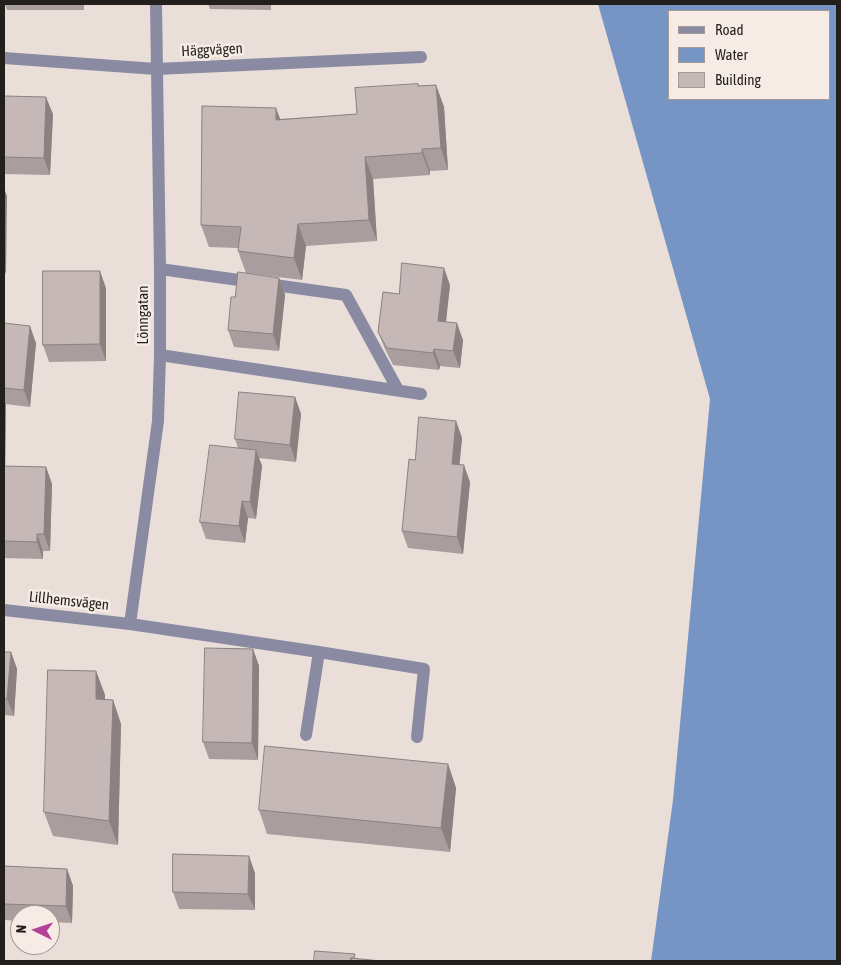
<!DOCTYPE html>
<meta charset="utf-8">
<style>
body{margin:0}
#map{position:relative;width:841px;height:965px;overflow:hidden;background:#e9dfd8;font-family:"Asap Condensed",sans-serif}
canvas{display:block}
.frame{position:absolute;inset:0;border:5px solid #231f1d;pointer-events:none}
.legend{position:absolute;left:668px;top:10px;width:162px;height:90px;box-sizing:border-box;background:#f6ece5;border:1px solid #a29a95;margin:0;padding:6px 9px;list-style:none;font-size:15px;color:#231f1d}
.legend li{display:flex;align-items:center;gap:10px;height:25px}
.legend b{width:25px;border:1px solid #a29a95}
.north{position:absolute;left:10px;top:905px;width:50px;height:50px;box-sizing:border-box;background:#f6ece5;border:1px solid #a29a95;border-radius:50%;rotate:274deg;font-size:14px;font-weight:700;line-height:20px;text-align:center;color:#231f1d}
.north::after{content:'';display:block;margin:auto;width:18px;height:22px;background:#b44098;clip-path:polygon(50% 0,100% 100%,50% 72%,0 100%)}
</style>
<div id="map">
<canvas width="841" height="965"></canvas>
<div class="frame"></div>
<ul class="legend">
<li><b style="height:6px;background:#8a8ba3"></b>Road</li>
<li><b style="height:14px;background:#7795c4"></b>Water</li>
<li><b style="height:14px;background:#c5b8b7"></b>Building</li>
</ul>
<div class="north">N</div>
</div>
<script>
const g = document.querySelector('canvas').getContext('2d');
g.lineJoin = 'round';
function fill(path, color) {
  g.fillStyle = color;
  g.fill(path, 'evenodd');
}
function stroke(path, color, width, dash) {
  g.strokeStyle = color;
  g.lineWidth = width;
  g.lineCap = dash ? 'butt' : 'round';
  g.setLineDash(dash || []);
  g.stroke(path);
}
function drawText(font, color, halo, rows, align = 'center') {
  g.font = font + ' "Asap Condensed",sans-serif';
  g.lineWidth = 5;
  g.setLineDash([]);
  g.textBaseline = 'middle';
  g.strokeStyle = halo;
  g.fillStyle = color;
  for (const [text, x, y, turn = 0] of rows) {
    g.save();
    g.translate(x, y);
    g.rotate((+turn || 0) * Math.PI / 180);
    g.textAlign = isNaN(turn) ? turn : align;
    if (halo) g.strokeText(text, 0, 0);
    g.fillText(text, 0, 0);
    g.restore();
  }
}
fill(new Path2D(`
 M598 4H837V961H651L673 800 710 399ZM670 11H830V99H670Z`), '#7795c4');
stroke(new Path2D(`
 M160 269 346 295 398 390
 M160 355 421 394
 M130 624 319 652 424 669 417 737
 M306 735 319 652`), '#8a8ba3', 12);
stroke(new Path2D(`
 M4 58 156 69 421 57
 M4 610 130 624 158 421 160 355V269L156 4`), '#8a8ba3', 12);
fill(new Path2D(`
 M5 4H84V10H7Z
 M208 4H271V10L210 9Z
 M418 84 419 86 436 85 444 107 448 170 430 171V175L373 179 377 241 306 246 302 280 246 273 238 251V248L209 247 201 225 280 119 357 114Z
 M4 96 53 114 50 175 4 174Z
 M279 278 285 295 279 351 234 347 228 330 235 297Z
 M450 285 446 322 463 340 460 368 440 366 439 370 393 365 385 349 378 332 399 294Z
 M106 288V361L49 362 43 345Z
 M4 323 36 343 30 407 6 404 5 466 46 467 52 484 50 551H43V559L4 558Z
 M295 397 301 414 296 462 259 458 262 466 256 519 248 518 245 543 206 539 200 522 238 448 235 439Z
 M456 421 462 438 459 465 470 482 463 554 408 548 402 531 415 460Z
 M253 649 259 666 258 760 209 759 203 742Z
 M4 652H11L17 669 14 716 4 715Z
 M96 671 105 695V700H113L121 724 118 845 53 836 44 812Z
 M448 764 456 788 450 852 267 834 259 810Z
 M4 866 67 869 73 886 72 923 50 922V915H20V921L4 920Z
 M255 873V910L179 909 173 892Z`), '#a99e9d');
fill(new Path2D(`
 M436 85 444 107 448 170 441 148Z
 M46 97 53 114 50 175 44 158Z
 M276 108 284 129 276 120Z
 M422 149 430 171V175L422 153Z
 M365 157 373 179 377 241 369 220Z
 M4 188 7 196 6 274 4 269Z
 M298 224 306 246 302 280 294 258Z
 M444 268 450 285 444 338 438 321Z
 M100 271 106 288V361L100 344Z
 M279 278 285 295 279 351 273 334Z
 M457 323 463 340 460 368 453 351Z
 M30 326 36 343 30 407 24 390Z
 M434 349 440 366 439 370 433 353Z
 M295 397 301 414 296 462 290 445Z
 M4 399 6 404 5 480 4 476Z
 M456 421 462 438 458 481 452 464Z
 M256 450 262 466 256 519 250 502Z
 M464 465 470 482 463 554 457 537Z
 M46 467 52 484 50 551 44 534Z
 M242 501 248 518 245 543 239 526Z
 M37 534 43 551V559L37 542Z
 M253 649 259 666 258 760 252 743Z
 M11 652 17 669 14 716 7 699Z
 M96 671 105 695 104 723 96 699Z
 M113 700 121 724 118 845 109 821Z
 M448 764 456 788 450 852 441 828Z
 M249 856 255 873V910L248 894Z
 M67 869 73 886 72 923 66 906Z`), '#8a8180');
const building = new Path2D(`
 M418 84V86L436 85 441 148 422 149V153L365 157 369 220 298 224 294 258 238 251 241 227 201 225 202 106 276 108V120L357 114 355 88Z
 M4 96 46 97 44 158 4 157Z
 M402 263 444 268 438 321 457 323 453 351 434 349 433 353 387 348 378 332 383 292 399 294Z
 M43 271H100V344L43 345Z
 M238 272 279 278 273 334 228 330 231 297H235Z
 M4 323 30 326 24 390 4 388Z
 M239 392 295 397 290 445 235 439Z
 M419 417 456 421 452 464 464 465 457 537 402 531 409 459 415 460Z
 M210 445 256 450 250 502 242 501 239 526 200 522Z
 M4 466 46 467 44 534H37V542L4 541Z
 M205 648 253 649 252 743 203 742Z
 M4 652H11L7 699H4Z
 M48 670 96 671V699L113 700 109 821 44 812Z
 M265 746 448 764 441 828 259 810Z
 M173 854 249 856 248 894 173 892Z
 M4 866 67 869 66 906 4 904Z
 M315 951 355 954 354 958H351V961H314Z
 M351 958 381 961H351Z`);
fill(building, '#c5b8b7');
stroke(building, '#8a8180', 1);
drawText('15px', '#231f1d', '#f6ece5', [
 ["Häggvägen",212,50,-3],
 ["Lönngatan",143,315,-90],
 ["Lillhemsvägen",69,601,6]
]);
</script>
